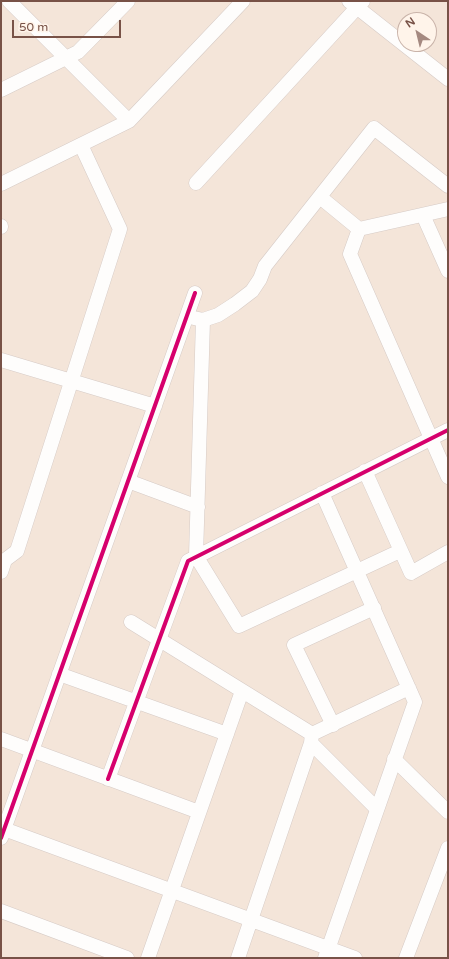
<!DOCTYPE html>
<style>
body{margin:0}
#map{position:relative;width:449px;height:959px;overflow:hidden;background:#f8f0e9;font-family:"Varela Round",sans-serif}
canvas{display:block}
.frame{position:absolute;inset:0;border:2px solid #785247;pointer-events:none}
.north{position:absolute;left:397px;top:12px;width:40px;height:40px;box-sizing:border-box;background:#fff4ea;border:1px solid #c9b3a9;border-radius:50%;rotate:325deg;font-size:11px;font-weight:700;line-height:16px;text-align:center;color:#785247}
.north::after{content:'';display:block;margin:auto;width:14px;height:18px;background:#a58980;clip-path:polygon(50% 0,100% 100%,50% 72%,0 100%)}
.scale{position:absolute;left:12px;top:20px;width:109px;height:18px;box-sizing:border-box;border:2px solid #785247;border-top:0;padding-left:5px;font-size:12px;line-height:14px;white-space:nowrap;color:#785247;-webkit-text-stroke:3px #fff4ea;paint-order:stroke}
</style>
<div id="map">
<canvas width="449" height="959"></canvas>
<div class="frame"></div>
<div class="north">N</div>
<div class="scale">50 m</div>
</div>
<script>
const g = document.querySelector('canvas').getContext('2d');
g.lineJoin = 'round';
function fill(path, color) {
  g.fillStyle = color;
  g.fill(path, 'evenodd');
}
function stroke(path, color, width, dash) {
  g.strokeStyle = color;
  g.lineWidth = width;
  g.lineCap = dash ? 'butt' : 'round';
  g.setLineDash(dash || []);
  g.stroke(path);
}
fill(new Path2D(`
 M1 1H448V958H1ZM405 20H429V44H405Z`), '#f4e5d9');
const minor = new Path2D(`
 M9 1 129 121
 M349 1 448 79
 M1 90 78 52 128 1
 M196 183 363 1
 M1 184 129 121 243 1
 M320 197 359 229
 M423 215 448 271
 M1 226V227
 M359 229 350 254 448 477
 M359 229 448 209
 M194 318 203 320 218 315 235 304 252 291 260 279 265 266 374 128 448 186
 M203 320 196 556 239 626 400 551
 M1 360 155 406
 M365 471 411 573 448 552
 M128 481 198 507
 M322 493 415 702 325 958
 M1 572 5 560 17 551 120 229 81 145
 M131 622 312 734
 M59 674 227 734
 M333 725 294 645 374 608
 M312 734 409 688
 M1 739 199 812
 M311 743 377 809
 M394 759 448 812
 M108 779 188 561 448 430
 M4 829 355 958
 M1 838 195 293
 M1 911 127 958
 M148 958 242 691
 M238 958 311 743 312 734
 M406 958 448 848`);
stroke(minor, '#d6cbc6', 15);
stroke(minor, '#fefdfc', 14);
stroke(new Path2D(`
 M108 779 188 561 448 430
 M1 838 195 293`), '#d6006c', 4);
</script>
